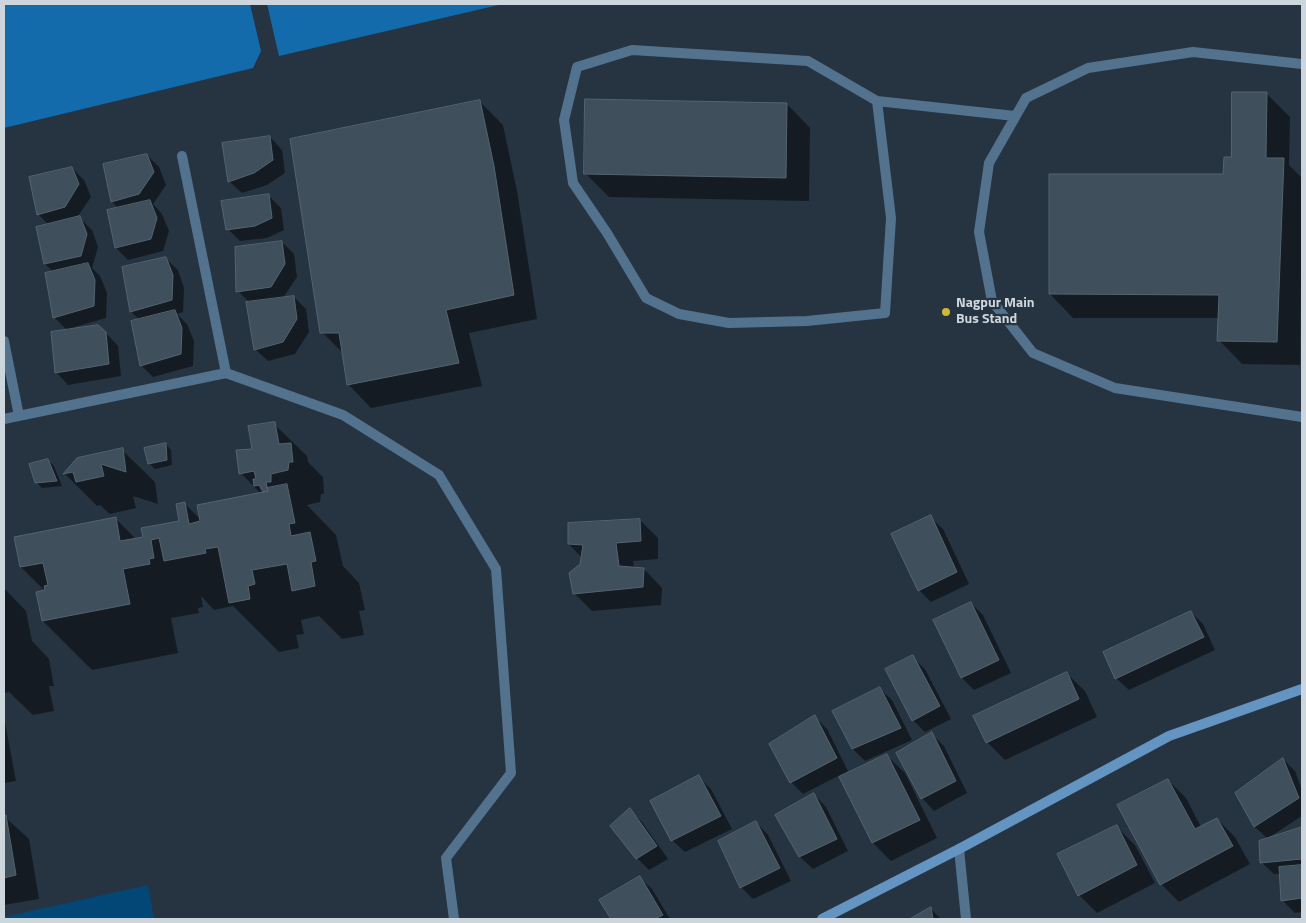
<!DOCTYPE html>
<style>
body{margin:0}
#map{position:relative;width:1306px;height:923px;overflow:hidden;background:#263441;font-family:"Titillium Web",sans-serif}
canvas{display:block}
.frame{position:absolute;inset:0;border:5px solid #cdd5dd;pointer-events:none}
</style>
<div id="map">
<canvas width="1306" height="923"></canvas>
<div class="frame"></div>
</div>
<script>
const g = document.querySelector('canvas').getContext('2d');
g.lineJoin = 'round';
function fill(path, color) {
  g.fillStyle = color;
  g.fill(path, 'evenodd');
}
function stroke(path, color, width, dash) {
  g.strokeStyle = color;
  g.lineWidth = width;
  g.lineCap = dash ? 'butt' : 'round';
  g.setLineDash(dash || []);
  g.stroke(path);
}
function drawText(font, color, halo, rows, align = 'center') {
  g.font = font + ' "Titillium Web",sans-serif';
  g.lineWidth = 4.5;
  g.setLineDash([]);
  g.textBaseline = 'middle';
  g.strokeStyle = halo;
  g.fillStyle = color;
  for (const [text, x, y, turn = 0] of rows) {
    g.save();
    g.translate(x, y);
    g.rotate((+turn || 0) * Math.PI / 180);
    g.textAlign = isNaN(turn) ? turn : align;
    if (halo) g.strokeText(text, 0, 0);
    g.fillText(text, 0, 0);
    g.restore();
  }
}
fill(new Path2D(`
 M148 885 154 919H4V917Z`), '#034776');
fill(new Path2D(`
 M4 4H250L261 51 253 68 4 128Z
 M267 4H503L279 56Z`), '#136bab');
fill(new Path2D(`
 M1267 94 1290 117 1289 165 1302 178 1300 365 1242 364 1219 340 1220 318H1073L1050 294 1224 175Z
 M480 102 503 125 517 191 537 319 469 333 482 386 371 408 348 384 344 354 322 332Z
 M787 104 810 128 809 201 609 197 585 173Z
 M270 137 282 150 285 173 267 185 242 193 229 181Z
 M147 155 159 167 166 185 153 204 162 214 169 231 163 251 128 260 116 248 108 211 119 209 112 202 105 165Z
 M72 168 84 180 91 197 78 216 92 230 98 247 92 268 100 276 107 293 106 318 68 329V331L106 333 118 346 121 376 68 385 56 372 68 331 54 317 53 272 45 264 49 225 38 214Z
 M269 196 281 208 284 230 267 238 240 241 228 229Z
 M282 242 294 254 297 277 283 298 294 297 306 309 309 332 295 354 268 361 255 349 250 303 238 291Z
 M165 258 178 270 184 288 183 312 177 314 187 324 194 341 193 366 153 377 141 365 140 320 131 312Z
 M274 424 307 456 308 462 323 477 324 494H321L320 502 307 505 336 535 343 566 359 583 365 610 359 611 364 635 342 639 319 616 301 620 304 634 296 635 299 648 279 652 233 606 214 610 201 596 203 607 198 608 199 613 171 618 178 653 92 670 43 621 45 591 21 567 115 518 136 539 181 522 185 504 201 520 261 494 241 473 253 450Z
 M166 444 171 450 172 465 155 469 149 463Z
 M122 450 155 482 158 504 133 496 136 508 110 514 100 505 97 506 65 474 78 459Z
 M48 460 54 466 62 486 42 488 36 482Z
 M930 517 943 529 969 584 931 602 919 590Z
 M640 520 658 538V559L633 561 634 568 644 569 662 588 661 605 592 611 574 593 582 558 569 544Z
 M4 588 26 611 32 641 49 659 54 686H49L54 711 33 715 9 692 4 693Z
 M971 603 983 615 1011 673 974 690 962 678 935 620Z
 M1191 612 1203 624 1215 650 1129 690 1116 678Z
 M912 657 925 669 951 719 925 732 913 720Z
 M1066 673 1085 691 1097 717 1005 760 987 742Z
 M879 688 892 700 912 740 865 761 853 749 834 711Z
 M4 717 16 781 4 783Z
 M815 717 827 729 848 771 803 794 791 782Z
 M932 734 944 746 967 793 934 811 922 798Z
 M886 755 905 773 937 838 891 861 873 843 841 778Z
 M1283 759 1295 771 1302 790V816L1268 838 1302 829V912L1295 913 1282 900 1281 874H1274L1261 862 1268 839 1255 827 1237 793Z
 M698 777 711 789 732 829 685 852 672 840Z
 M1168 780 1186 798 1201 827 1217 819 1235 837 1250 864 1179 902 1161 884Z
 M814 794 826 807 848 851 813 869 800 857 777 815Z
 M630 810 642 822 668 859 649 870 637 858Z
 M4 816 29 839 39 899 4 905Z
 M756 822 768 835 791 881 753 899 741 887Z
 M1117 827 1135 845 1155 883 1097 913 1079 895Z
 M639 877 652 889 670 919H612L601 900Z
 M931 909 941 919H913Z`), '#0007');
const building = new Path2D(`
 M1232 92H1267L1266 158H1284L1277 342 1217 341 1219 295 1049 294V174H1223L1224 157H1231Z
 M585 99 787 103 786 178 584 174Z
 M480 100 494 166 514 295 446 310 459 363 347 385 339 333H320L290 139Z
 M270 136 273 160 254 173 228 182 222 143Z
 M147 154 154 172 139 194 111 202 103 164Z
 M72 167 79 184 65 207 37 215 29 177Z
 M269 194 272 218 255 226 226 230 221 201Z
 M150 200 157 218 151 239 115 248 107 210Z
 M80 216 87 234 81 256 44 264 36 227Z
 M282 241 285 264 271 287 236 292 235 247Z
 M166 257 173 275 172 300 130 312 122 267Z
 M88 263 95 280 94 306 53 318 45 273Z
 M294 296 297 319 283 342 254 350 246 302Z
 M175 310 182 328 181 354 140 366 131 321Z
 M98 325 106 332 109 364 55 373 51 332Z
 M275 422 279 444 291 443 293 462H289L288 470 271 474V482H266L268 491 263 492 259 485 254 486 253 479H256L254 471 239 474 236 450 252 449 248 426Z
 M166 443 167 460 148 464 144 448Z
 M123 448 126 472 101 464 104 476 76 482 73 472 63 474 77 458Z
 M48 459 57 481 35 483 29 464Z
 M287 484 295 523 289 524 291 536 310 532 316 561 311 562 315 586 292 591 287 564 252 570 255 584 248 586 250 599 229 603 218 547 205 549 206 553 164 561 159 538 151 540 154 558 149 559 150 564 123 569 130 604 42 621 36 592 45 590 44 586 48 585 43 563 20 567 14 537 116 517 120 541 143 537 141 528 179 521 176 504 185 502 189 524 200 521 197 505 268 491 267 488Z
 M931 515 957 572 918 591 891 534Z
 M640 519 641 541 616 543 619 566 644 568 643 587 573 594 569 573 580 564 583 545 568 544V523Z
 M971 602 999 660 961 678 933 620Z
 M1191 611 1204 637 1115 679 1103 652Z
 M913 655 940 706 912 721 885 669Z
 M1067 672 1079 699 986 743 973 716Z
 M880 687 901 728 852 749 832 711Z
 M815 715 837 758 790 783 769 744Z
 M932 732 956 781 921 799 896 753Z
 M887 754 920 820 872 843 839 777Z
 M1283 758 1299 798 1254 827 1235 793Z
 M699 775 721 816 671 841 650 801Z
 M1168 779 1195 829 1217 818 1233 846 1160 885 1117 805Z
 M814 793 837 839 799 857 775 815Z
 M630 808 657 846 636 859 610 826Z
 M4 815H6L16 875 4 878Z
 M756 821 780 868 740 888 718 841Z
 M1117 825 1137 865 1078 896 1057 854Z
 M1302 827V859L1260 863 1259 841Z
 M1302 865V898L1281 901 1279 867Z
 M640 876 663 915 655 919H611L599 900Z
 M931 907 933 919H910Z`);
fill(building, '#404f5c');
stroke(building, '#546371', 1);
stroke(new Path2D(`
 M1302 64 1193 52 1088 68 1026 98 989 163 979 232 992 301 1033 353 1115 388 1302 417
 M877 101 891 218 885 313 807 321 729 323 679 314 646 298 607 233 573 183 564 120 577 67 632 50 808 61 877 101 1015 116
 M182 156 226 373
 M4 341 19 416
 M4 419 226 373 343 415 439 475 496 569 511 773 446 858 454 919
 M959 849 966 919`), '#53728e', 10);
stroke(new Path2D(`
 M822 919 959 849 1169 736 1302 689`), '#6394c2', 10);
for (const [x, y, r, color] of [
 [946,312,5,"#d1b736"]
]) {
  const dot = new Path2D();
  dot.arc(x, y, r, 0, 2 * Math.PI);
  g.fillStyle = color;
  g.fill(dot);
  stroke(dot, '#263441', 2);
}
drawText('bold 14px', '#cdd5dd', '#263441', [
 ["Nagpur Main",956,304],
 ["Bus Stand",956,320]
], 'left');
</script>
